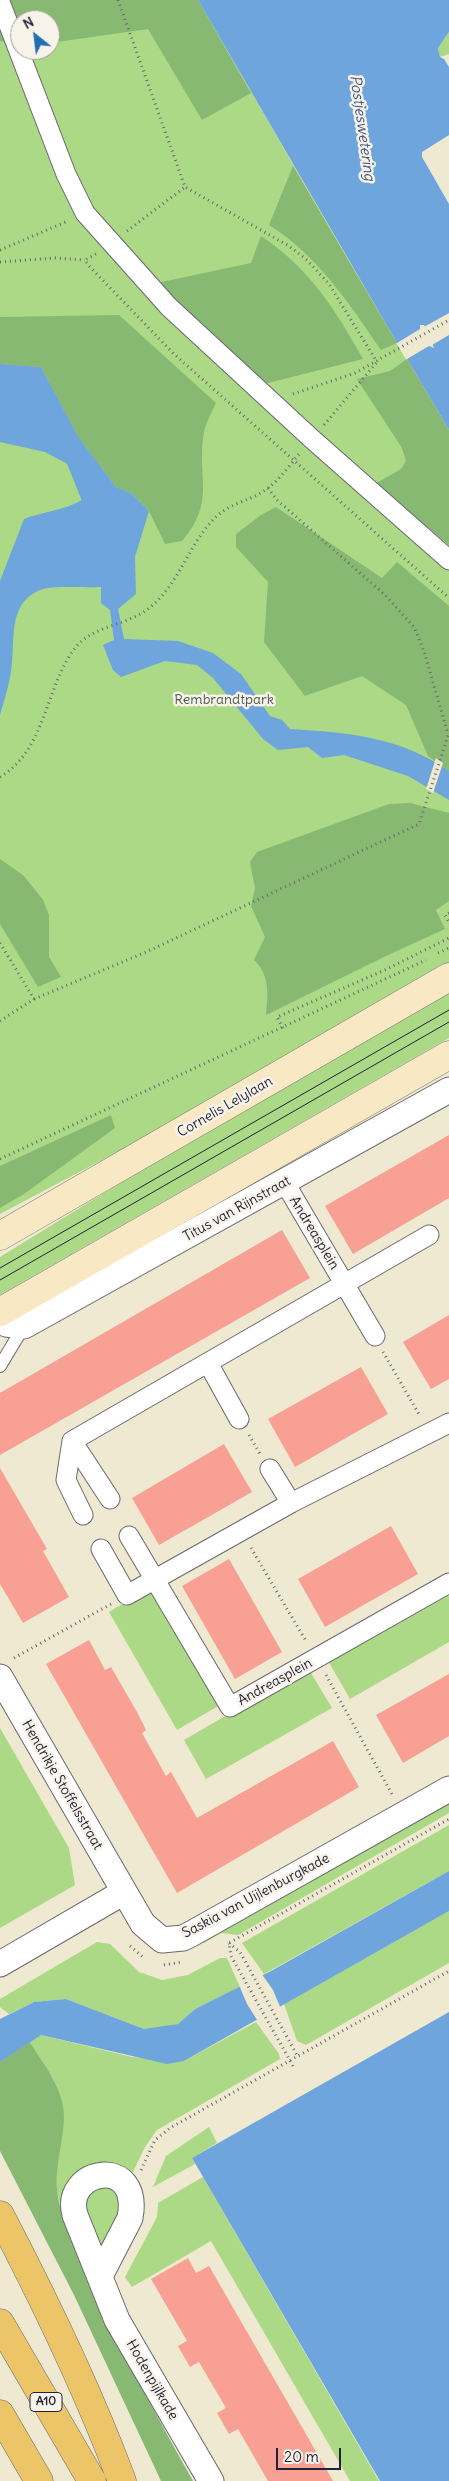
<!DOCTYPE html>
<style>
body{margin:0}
#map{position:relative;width:449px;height:2481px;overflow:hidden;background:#eee9d0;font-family:Delius,sans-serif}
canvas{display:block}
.north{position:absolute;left:10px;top:10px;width:50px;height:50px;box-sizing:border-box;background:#f7f3e8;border:1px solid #a29fa3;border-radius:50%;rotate:331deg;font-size:14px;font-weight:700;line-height:20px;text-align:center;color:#22223b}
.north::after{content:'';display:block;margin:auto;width:18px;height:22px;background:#1f6fb2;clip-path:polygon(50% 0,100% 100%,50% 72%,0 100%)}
.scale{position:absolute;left:276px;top:2448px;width:65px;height:22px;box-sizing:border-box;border:2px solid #22223b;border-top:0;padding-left:6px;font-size:15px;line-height:18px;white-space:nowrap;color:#22223b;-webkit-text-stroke:4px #f7f3e8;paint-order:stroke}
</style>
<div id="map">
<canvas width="449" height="2481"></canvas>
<div class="north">N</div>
<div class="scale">20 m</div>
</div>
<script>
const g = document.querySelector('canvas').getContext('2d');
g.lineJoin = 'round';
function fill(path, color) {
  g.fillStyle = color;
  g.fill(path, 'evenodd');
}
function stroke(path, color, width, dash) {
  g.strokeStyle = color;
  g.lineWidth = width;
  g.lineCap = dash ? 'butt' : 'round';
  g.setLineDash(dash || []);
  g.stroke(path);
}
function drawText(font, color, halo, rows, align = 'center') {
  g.font = font + ' Delius,sans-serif';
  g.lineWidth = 5;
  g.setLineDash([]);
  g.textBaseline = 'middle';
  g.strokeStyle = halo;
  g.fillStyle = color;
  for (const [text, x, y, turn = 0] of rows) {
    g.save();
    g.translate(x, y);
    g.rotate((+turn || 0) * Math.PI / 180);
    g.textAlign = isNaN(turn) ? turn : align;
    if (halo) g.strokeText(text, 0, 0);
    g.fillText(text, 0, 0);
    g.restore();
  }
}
fill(new Path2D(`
 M0 0H198L449 434V966L153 1133 0 1214ZM20 20H50V50H20Z
 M449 32V54L440 57 438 48Z
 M449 990V1038L0 1295V1257L187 1142Z
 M151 1587 220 1705 177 1730 109 1612Z
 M446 1591 449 1597V1642L350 1699 327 1659Z
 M308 1668 332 1708 206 1779 184 1740Z
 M0 1728 69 1848 75 1885 0 1928Z
 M449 1797V1813L238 1935 221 1933 204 1943 202 1939Z
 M449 1825V1871L264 1974 242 1943Z
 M449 1911V1963L306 2045 297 2041 284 2004Z
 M97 1942 110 1944 139 1972 162 1980 188 1975 220 1958H227L240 1987 195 2009 178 2024 158 2028 144 2029 66 1999 34 2002 9 2014 0 2007V1999Z
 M256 2022 279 2054 280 2059 157 2130 145 2147 130 2178 118 2170 62 2213 57 2191 56 2168 64 2118 29 2041 41 2035 132 2057 184 2061Z
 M209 2127 217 2143 192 2158 195 2164 153 2187 166 2156Z
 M203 2177 379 2481H350L211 2241 132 2287 125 2277 157 2217 158 2203Z
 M112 2186 125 2203 100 2254 80 2199 84 2192Z`), '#abd985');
fill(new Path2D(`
 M0 0H198L251 93 202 120 148 29 50 43V20H20V43L0 41Z
 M293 166 397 343 381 350C349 303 318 256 269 225Z
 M261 236C310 269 335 309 363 359L264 384 157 283 251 263Z
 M119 315 216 403C212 412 206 422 204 432 196 476 217 501 182 541L165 544 149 511 131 493 116 487 79 438 41 367 0 364V317Z
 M407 359 449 430V545L375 484 401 469 406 461 402 448 357 379 390 371Z
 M276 507 382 578 397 562 449 606V771L428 756 406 705 362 676 305 696 264 642 268 582 236 547V534L261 515Z
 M410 803 449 813V901L436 910 445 929 386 956 266 1015C268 994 270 975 254 960L265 937 251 906 255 888 250 862 257 852 389 804Z
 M0 859 24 876 43 900 49 915V957L61 977 38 987 0 924Z
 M111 1115 115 1128 24 1194 0 1208V1166Z
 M29 2041C44 2065 65 2090 64 2119 62 2155 50 2175 62 2213 69 2234 80 2255 89 2275 119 2346 155 2414 193 2481H161L74 2295 0 2151V2062Z`), '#88b972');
fill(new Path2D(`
 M198 0H449V32L438 48 440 57 444 59 449 67V135L422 152V157L449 204V430L407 359 429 346 434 348 424 325H420V329L397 343Z
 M0 364 41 367 79 438 116 487 131 493 149 511 135 557 136 594 118 609 124 639 178 641 213 653 241 674 270 716 282 720 290 729C350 733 398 736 449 771V800L408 776 344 755 322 758 308 747 278 750 263 739 213 678 197 665 165 661 121 677 113 670 103 645 114 640 110 610 101 603V587C87 588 51 585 40 590 6 604 16 642 11 671 9 686 4 701 0 715V581L24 519C45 510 97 508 94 478L45 452 0 442Z
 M449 1871V1911L184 2061 167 2064 41 2035 0 2062V2019L34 2002 66 1999 144 2029 178 2024 195 2009 271 1971Z
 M449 2012V2481H380L192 2158Z`), '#6da5dc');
fill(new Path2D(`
 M449 313V335L432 345 422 328Z
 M436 758 443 763 433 793 426 789Z
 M261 1973 273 1990 281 2009 259 2023 247 2004 239 1985Z`), '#eee9d0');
stroke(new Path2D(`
 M71 444 97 509 100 524`), '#6da5dc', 22);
fill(new Path2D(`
 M449 1135V1198L353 1254 325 1206Z
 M282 1230 310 1278 0 1455V1393Z
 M449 1315V1379L431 1389 403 1342Z
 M361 1367 388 1414 295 1467 268 1419Z
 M224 1444 252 1492 159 1545 132 1498Z
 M0 1468 47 1549 43 1551 69 1597 23 1623 0 1584Z
 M391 1526 418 1574 325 1627 298 1579Z
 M229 1559 282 1652 235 1679 182 1586Z
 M89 1640 105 1670 111 1667 137 1712 146 1730 142 1733 166 1776 171 1772 197 1818 333 1741 359 1787 177 1893 46 1664Z
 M449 1674V1736L403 1763 376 1715Z
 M188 2258 196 2273 209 2266 333 2481H268L238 2429 229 2434 217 2413 226 2408 199 2362 190 2367 178 2346 187 2341 151 2279Z`), '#f8a093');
const service = new Path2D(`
 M0 1366 24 1326`);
const pedestrian = new Path2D(`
 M0 2 66 174 85 213 169 307 312 439 449 560
 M285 1183 375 1336
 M208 1363 239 1419
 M72 1441 110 1499
 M270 1469 291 1503
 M83 1515 66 1480 72 1441 429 1235
 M129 1536 230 1707 449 1583
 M101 1549 127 1595 291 1503 449 1423`);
const minor = new Path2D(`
 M0 1320 6 1324 24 1326 449 1090
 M0 1677 143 1924 162 1940 183 1938 191 1934 449 1789
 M0 1964 124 1892
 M100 2276 130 2218C142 2154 62 2169 75 2215L117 2320 211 2481`);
const secondary = new Path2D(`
 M0 1236 449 977
 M0 1312 449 1055`);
const motorway = new Path2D(`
 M0 2215C45 2301 88 2390 122 2481
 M0 2323 92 2481
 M0 2414 39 2481`);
stroke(service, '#69686f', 14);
stroke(pedestrian, '#69686f', 21);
stroke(minor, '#69686f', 27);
stroke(secondary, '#69686f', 29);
stroke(motorway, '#69686f', 29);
stroke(new Path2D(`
 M118 0 185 187 289 246 307 260 329 284 377 362
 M127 231 185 187
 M0 250 68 221
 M96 254 85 260 89 266 174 354 449 598
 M0 262 55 258 85 260
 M293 394 355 373 449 320
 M324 425 377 362
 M268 488 277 500 385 595 414 627 424 651 448 734
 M0 777C46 750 45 687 75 648 93 625 126 626 148 609 180 585 189 541 218 515 233 502 253 500 268 488 280 479 290 465 299 454
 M449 913 445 915 449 922
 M0 943 34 999 0 1021
 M438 953 449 948
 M34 999 144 953 419 824 449 733
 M283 1028 277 1017 385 970 449 938
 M0 1159 426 960
 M383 1352 420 1416
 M249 1435 260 1454
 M251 1548 306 1641
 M14 1658 111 1604
 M326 1675 393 1796
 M229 1943 240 1952 298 2057
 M130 1946 144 1958
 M164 1965 182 1962
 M293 2066 231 1956 229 1943 449 1819
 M141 2170 155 2140 170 2128 449 1971`), '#69686f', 3, [1, 4]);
stroke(service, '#fff', 12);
stroke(pedestrian, '#fff', 19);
stroke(minor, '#fff', 25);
stroke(secondary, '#f8e8c3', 28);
stroke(motorway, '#edc569', 28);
stroke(new Path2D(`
 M0 1268 449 1010
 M0 1280 449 1022`), '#22223b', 1);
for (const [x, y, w] of [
 [46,2402,32]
]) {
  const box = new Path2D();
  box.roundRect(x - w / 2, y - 9.5, w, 19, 4);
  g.fillStyle = '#f7f3e8';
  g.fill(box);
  stroke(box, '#22223b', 1);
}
drawText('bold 12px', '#22223b', null, [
 ["A10",46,2402]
]);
drawText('14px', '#4b5951', '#f7f3e8', [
 ["Rembrandtpark",224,700]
]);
drawText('14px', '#22223b', '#f7f3e8', [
 ["Cornelis Lelylaan",225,1107,-30],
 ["Titus van Rijnstraat",237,1209,-29],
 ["Andreasplein",314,1233,59],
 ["Andreasplein",275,1682,-29],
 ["Hendrikje Stoffelsstraat",62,1785,60],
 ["Saskia van Uijlenburgkade",256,1896,-28],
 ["Hodenpijlkade",152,2380,60]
]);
drawText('italic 15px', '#40567b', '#f7f3e8', [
 ["Postjeswetering",362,128,82]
]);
</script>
